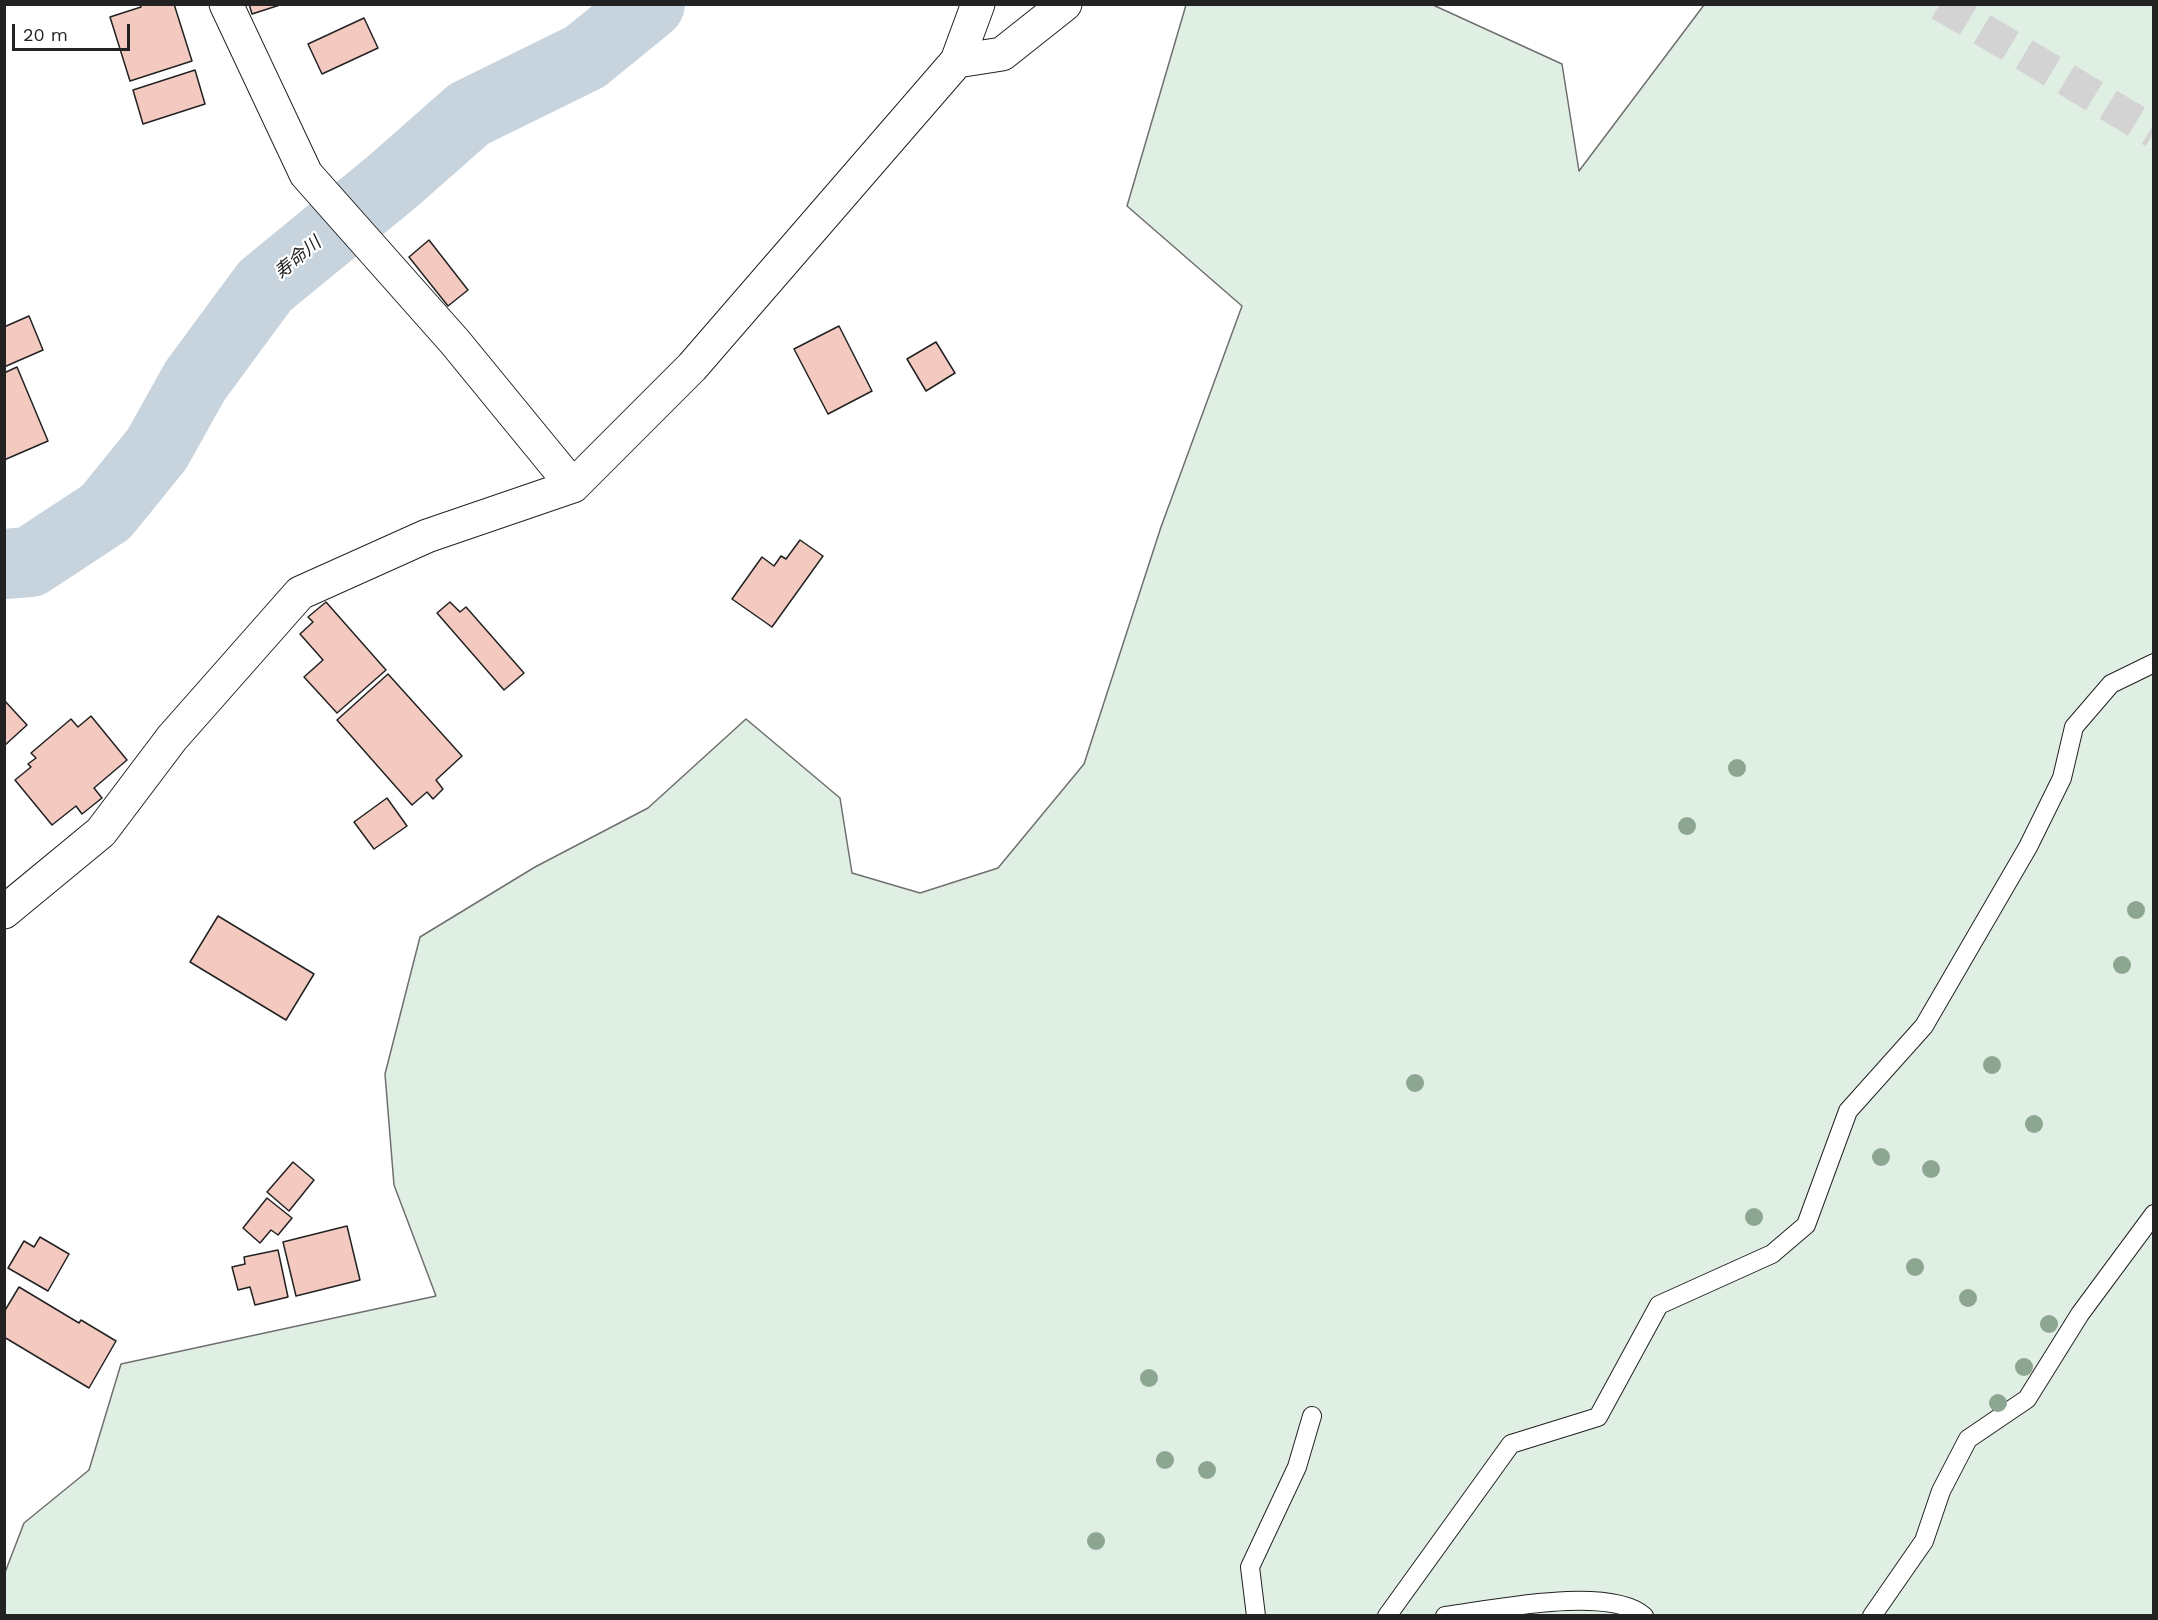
<!DOCTYPE html>
<meta charset="utf-8">
<style>
body{margin:0}
#map{position:relative;width:2158px;height:1620px;overflow:hidden;background:#fff;font-family:"Work Sans",sans-serif}
canvas{display:block}
.frame{position:absolute;inset:0;border:6px solid #222;pointer-events:none}
.scale{position:absolute;left:12px;top:24px;width:118px;height:27px;box-sizing:border-box;border:3px solid #222;border-top:0;padding-left:8px;font-size:18px;line-height:21px;white-space:nowrap;color:#222;-webkit-text-stroke:4px #fff;paint-order:stroke}
</style>
<div id="map">
<canvas width="2158" height="1620"></canvas>
<div class="frame"></div>
<div class="scale">20 m</div>
</div>
<script>
const g = document.querySelector('canvas').getContext('2d');
g.lineJoin = 'round';
function fill(path, color) {
  g.fillStyle = color;
  g.fill(path, 'evenodd');
}
function stroke(path, color, width, dash) {
  g.strokeStyle = color;
  g.lineWidth = width;
  g.lineCap = dash ? 'butt' : 'round';
  g.setLineDash(dash || []);
  g.stroke(path);
}
function drawText(font, color, halo, rows, align = 'center') {
  g.font = font + ' "Work Sans","Noto Sans JP",sans-serif';
  g.lineWidth = 4.5;
  g.setLineDash([]);
  g.textBaseline = 'middle';
  g.strokeStyle = halo;
  g.fillStyle = color;
  for (const [text, x, y, turn = 0] of rows) {
    g.save();
    g.translate(x, y);
    g.rotate((+turn || 0) * Math.PI / 180);
    g.textAlign = isNaN(turn) ? turn : align;
    if (halo) g.strokeText(text, 0, 0);
    g.fillText(text, 0, 0);
    g.restore();
  }
}
const green = new Path2D(`
 M1186 5H1433L1562 64 1579 171 1704 5H2153V1615L5 1616 4 1575 24 1523 89 1470 121 1364 436 1296 394 1185 385 1074 420 937 535 867 648 808 746 719 840 798 852 873 920 893 998 868 1084 764 1161 527 1242 306 1127 206Z`);
fill(green, '#e0efe3');
stroke(green, '#6f6f6f', 1.5);
stroke(new Path2D(`
 M4 564 30 562 106 512 157 449 195 381 265 286 393 181 469 114 585 57 650 4`), '#c7d3dd', 70);
const building = new Path2D(`
 M140 4H174L192 61 130 81 110 17 141 7Z
 M249 4H283L252 14Z
 M364 18 378 48 322 74 308 44Z
 M195 70 205 104 143 124 133 90Z
 M429 240 468 290 448 306 409 257Z
 M29 316 43 350 4 367V327Z
 M839 326 872 391 828 414 794 349Z
 M936 342 955 373 926 391 907 359Z
 M17 367 48 441 4 460V373Z
 M800 540 823 556 772 627 732 599 762 557 774 566 781 556 786 559Z
 M326 602 386 670 337 713 304 677 323 660 300 634 313 622 308 617Z
 M450 602 460 612 466 607 524 673 504 690 437 613Z
 M388 674 462 756 436 780 443 789 433 799 427 792 412 805 337 720Z
 M4 700 27 725 4 746Z
 M91 716 127 760 94 788 102 798 82 814 76 806 52 825 15 780 31 767 28 764 36 758 31 753 71 719 78 727Z
 M387 798 407 826 374 849 354 822Z
 M218 916 314 974 286 1020 190 962Z
 M293 1162 314 1180 289 1211 267 1192Z
 M267 1198 292 1218 278 1235 271 1230 260 1243 243 1228Z
 M347 1226 360 1280 296 1296 283 1242Z
 M40 1237 69 1254 48 1291 8 1268 24 1241 34 1247Z
 M278 1250 288 1297 255 1305 250 1287 238 1290 232 1267 245 1264 244 1257Z
 M19 1287 79 1323 81 1320 116 1341 89 1388 4 1337V1312Z`);
fill(building, '#f3c9c0');
stroke(building, '#222', 1.5);
stroke(new Path2D(`
 M1940 4 2154 132`), '#d3d3d3', 33, [33, 16]);
const lane = new Path2D(`
 M1256 1616 1250 1567 1297 1467 1312 1416
 M1387 1616 1511 1444 1598 1417 1659 1305 1772 1254 1806 1225 1848 1111 1924 1026 2028 847 2062 778 2074 727 2111 684 2154 663
 M1445 1616C1492 1610 1608 1585 1644 1616
 M1872 1616 1924 1541 1941 1491 1968 1439 2027 1399 2080 1314 2154 1214`);
const street = new Path2D(`
 M226 4 306 174 455 342 573 486
 M957 61 1002 54 1065 4
 M4 912 101 832 172 738 300 593 427 536 573 486 692 367 957 61 978 4`);
stroke(lane, '#222', 20);
stroke(street, '#222', 35);
stroke(lane, '#fff', 18);
stroke(street, '#fff', 33);
g.fillStyle = '#8da692';
for (const [x, y] of [
 [1737,768],
 [1687,826],
 [2136,910],
 [2122,965],
 [1992,1065],
 [1415,1083],
 [2034,1124],
 [1881,1157],
 [1931,1169],
 [1754,1217],
 [1915,1267],
 [1968,1298],
 [2049,1324],
 [2024,1367],
 [1149,1378],
 [1998,1403],
 [1165,1460],
 [1207,1470],
 [1096,1541]
]) {
  g.beginPath();
  g.arc(x, y, 9, 0, 2 * Math.PI);
  g.fill();
}
drawText('italic 18px', '#222', '#fff', [
 ["寿命川",298,258,-40]
]);
</script>
